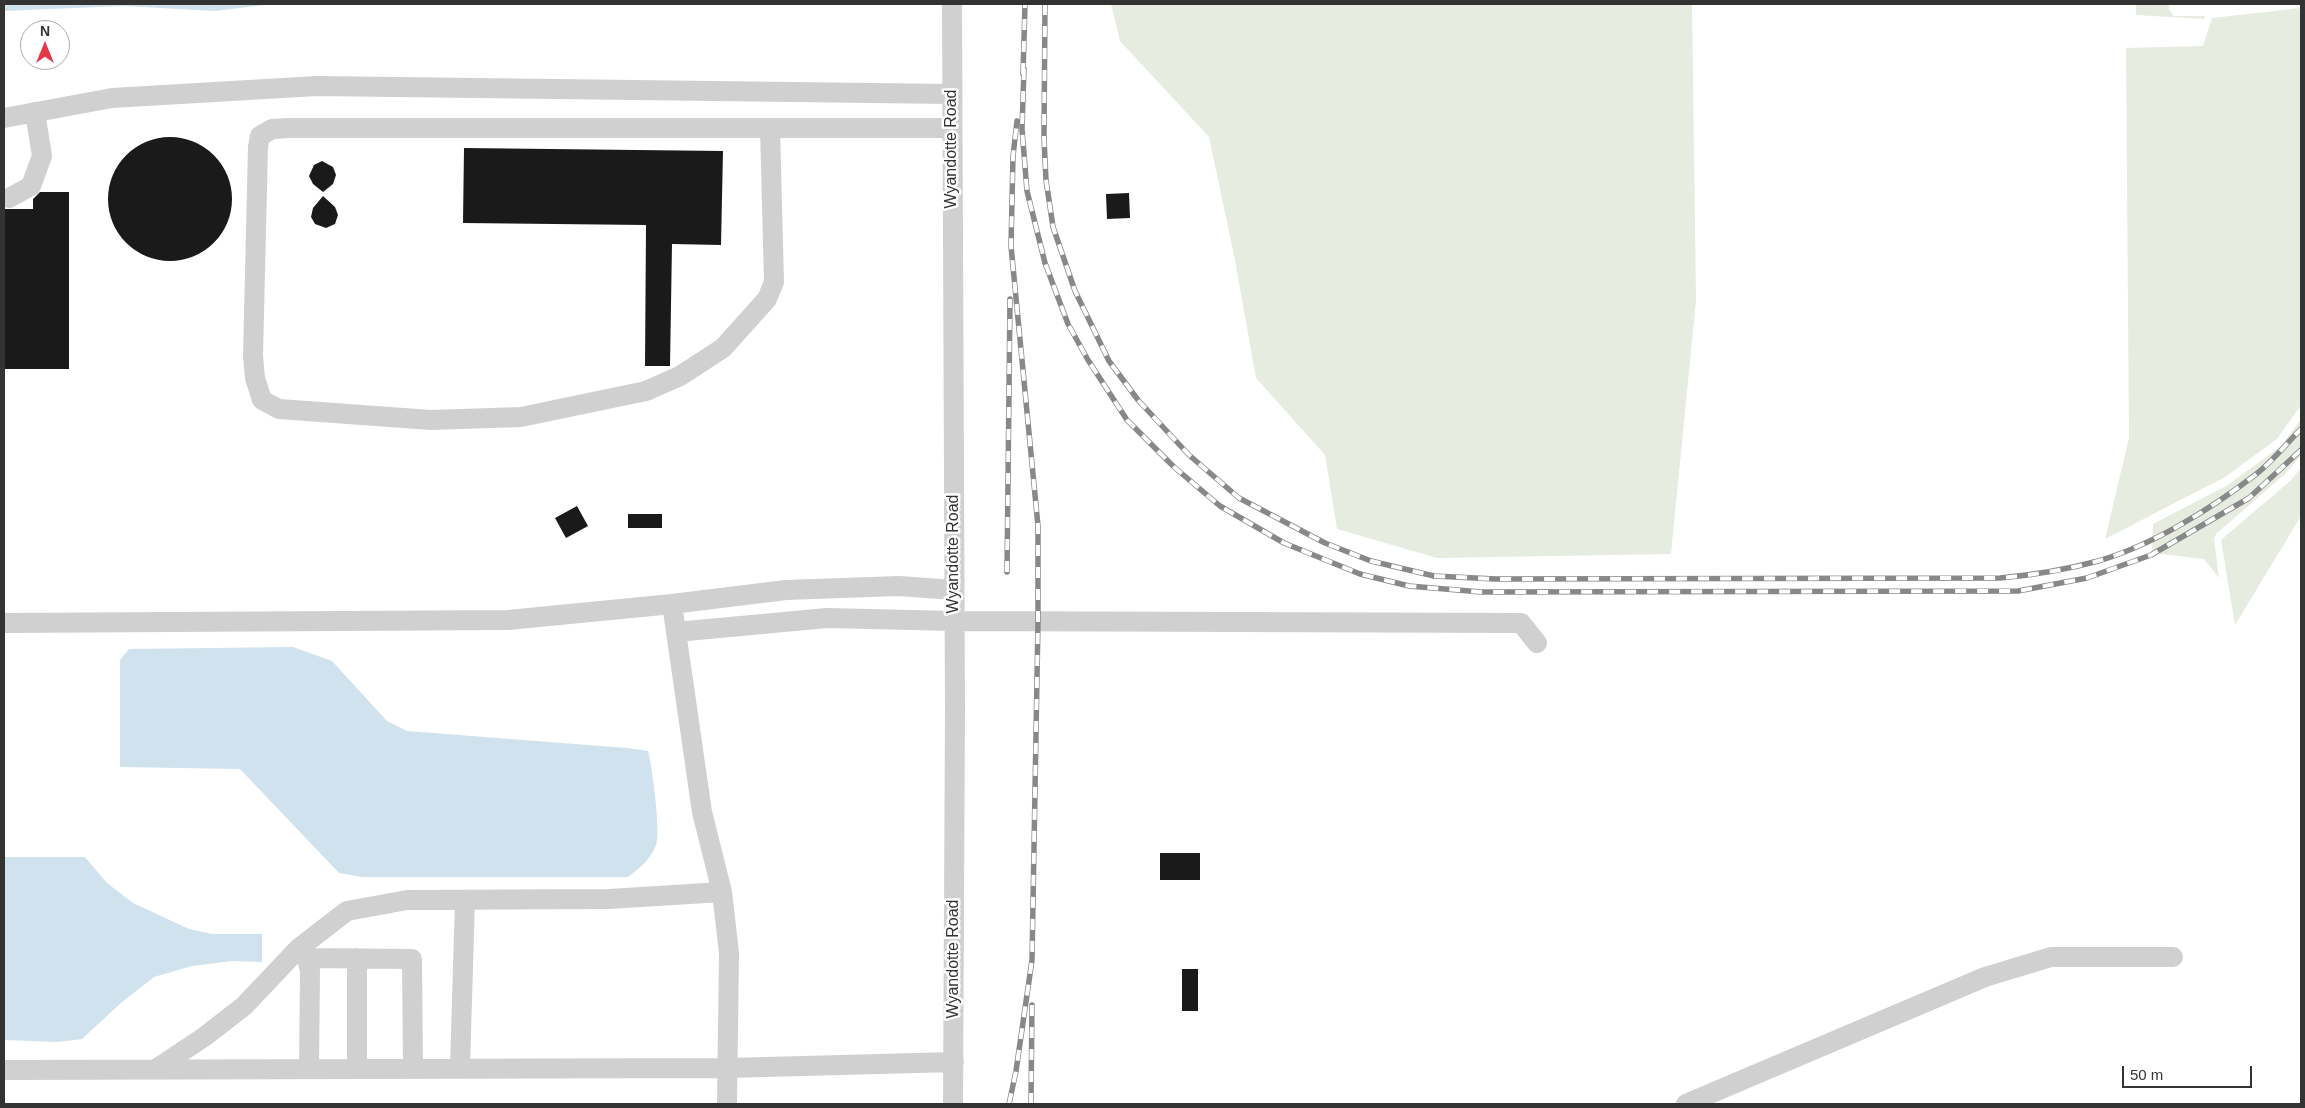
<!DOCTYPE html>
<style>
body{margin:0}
#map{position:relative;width:2305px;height:1108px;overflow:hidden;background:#fff;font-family:Arial,sans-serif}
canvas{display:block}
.frame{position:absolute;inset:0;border:5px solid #333;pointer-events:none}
.north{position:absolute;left:20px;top:20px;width:50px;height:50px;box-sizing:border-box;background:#fff;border:1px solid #adadad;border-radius:50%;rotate:0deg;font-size:14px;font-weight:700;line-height:20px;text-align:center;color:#333}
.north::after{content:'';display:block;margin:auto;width:18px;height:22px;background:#e63946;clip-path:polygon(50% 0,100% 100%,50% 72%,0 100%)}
.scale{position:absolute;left:2122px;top:1066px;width:130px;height:22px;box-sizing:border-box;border:2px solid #333;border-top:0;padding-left:6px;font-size:15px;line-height:18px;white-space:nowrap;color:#333;-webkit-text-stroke:4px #fff;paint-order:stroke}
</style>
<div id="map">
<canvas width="2305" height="1108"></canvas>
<div class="frame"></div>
<div class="north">N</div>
<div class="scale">50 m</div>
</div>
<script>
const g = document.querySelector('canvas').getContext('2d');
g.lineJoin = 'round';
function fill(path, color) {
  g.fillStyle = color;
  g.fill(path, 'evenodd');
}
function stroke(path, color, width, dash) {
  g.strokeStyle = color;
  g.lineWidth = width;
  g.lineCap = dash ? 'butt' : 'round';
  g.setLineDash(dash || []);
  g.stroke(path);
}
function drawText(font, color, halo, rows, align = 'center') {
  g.font = font + ' Arial,sans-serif';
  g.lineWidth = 5;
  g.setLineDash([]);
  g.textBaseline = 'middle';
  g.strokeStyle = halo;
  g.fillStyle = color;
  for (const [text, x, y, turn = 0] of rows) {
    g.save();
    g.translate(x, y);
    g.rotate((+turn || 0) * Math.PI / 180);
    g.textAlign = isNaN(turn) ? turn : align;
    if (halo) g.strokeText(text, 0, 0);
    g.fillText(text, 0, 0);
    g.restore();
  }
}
fill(new Path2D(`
 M1111 4H1692L1696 300 1671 554 1437 558 1337 529 1325 455 1256 378 1235 260 1209 137 1120 41Z
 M2136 4H2169V10L2174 16H2205L2204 19 2136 15Z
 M2301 8V405L2277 439 2225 477 2105 539 2129 438 2126 48 2203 46 2212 18Z
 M2301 419V455L2285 474 2216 534 2214 539 2219 578 2204 559 2152 553 2153 524 2228 485 2281 446Z
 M2301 468V516L2235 625 2221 540 2290 481Z`), '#e6ecdf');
fill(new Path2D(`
 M4 4H272L215 11 123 6 4 11Z
 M293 647 332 661 387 721 407 731 627 748 648 751C652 766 661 832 656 845 650 860 641 867 628 877H362L339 873 240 769 120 767V660L129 649Z
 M4 857H85L107 883 133 903 189 929 212 934H262V962L232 961 192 966 154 977 122 1002 82 1039 58 1042 4 1040Z`), '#cfe2ee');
fill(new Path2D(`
 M108 199a62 62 0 1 1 124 0a62 62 0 1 1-124 0Z
 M464 148 723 151 721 245 672 244 670 366H645L646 225 463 223Z
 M322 161 333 167 336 175 333 184 323 192 313 184 309 176 314 165Z
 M40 192H69V369H4V209H33V199Z
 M1129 193 1130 218 1107 219 1106 194Z
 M323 196 335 207 338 215 335 224 326 228 315 224 311 217 313 208Z
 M577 506 588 526 566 538 555 518Z
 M628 514H662V528H628Z
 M1160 853H1200V880H1160Z
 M1182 969H1198V1011H1182Z`), '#1a1a1a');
stroke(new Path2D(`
 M952 4 955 708 953 1104
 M4 118 112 98 317 86 951 94
 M770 128 774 282 767 299 723 348 680 376 646 391 521 417 431 420 279 409 262 400 255 378 253 356 258 147 260 136 272 129 289 128H951
 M9 198 31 186 42 156 35 112
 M672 604 786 590 899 586 954 590
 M4 623 508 620 672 604 702 812 722 892 729 953 727 1104
 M676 632 827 618 954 621 1521 623 1537 643
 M304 946 310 971 309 1068
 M307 958 412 959 413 1067
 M357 958V1068
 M460 1067 465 900
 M156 1069 204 1037 244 1006 299 948 347 911 407 900 609 899 722 892
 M4 1070 727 1068 954 1062
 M1686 1104 1985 977 2051 957H2173`), '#d0d0d0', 20);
const rail = new Path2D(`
 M1045 4 1044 138 1046 180 1053 227 1075 291 1109 361 1138 400 1189 455 1239 498 1325 543 1371 561 1434 576 1496 579 2000 578C2033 575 2065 570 2098 561 2151 546 2211 509 2255 475 2272 462 2286 444 2301 429
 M1024 69 1022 129 1027 191 1045 263 1068 324 1088 360 1127 420 1174 467 1220 506 1284 543 1360 574 1409 586 1481 592 2018 591 2087 578 2151 555 2249 498 2301 450
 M1023 74 1025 4
 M1007 572 1010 299
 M1009 1104 1016 1071 1032 960 1038 621V526L1011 246 1013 156 1017 121
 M1031 1104 1032 1005`);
stroke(rail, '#888', 5.5);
stroke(rail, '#fff', 4, [11]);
drawText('16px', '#333', '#fff', [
 ["Wyandotte Road",952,149,-90],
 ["Wyandotte Road",954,554,-90],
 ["Wyandotte Road",954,959,-90]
]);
</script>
